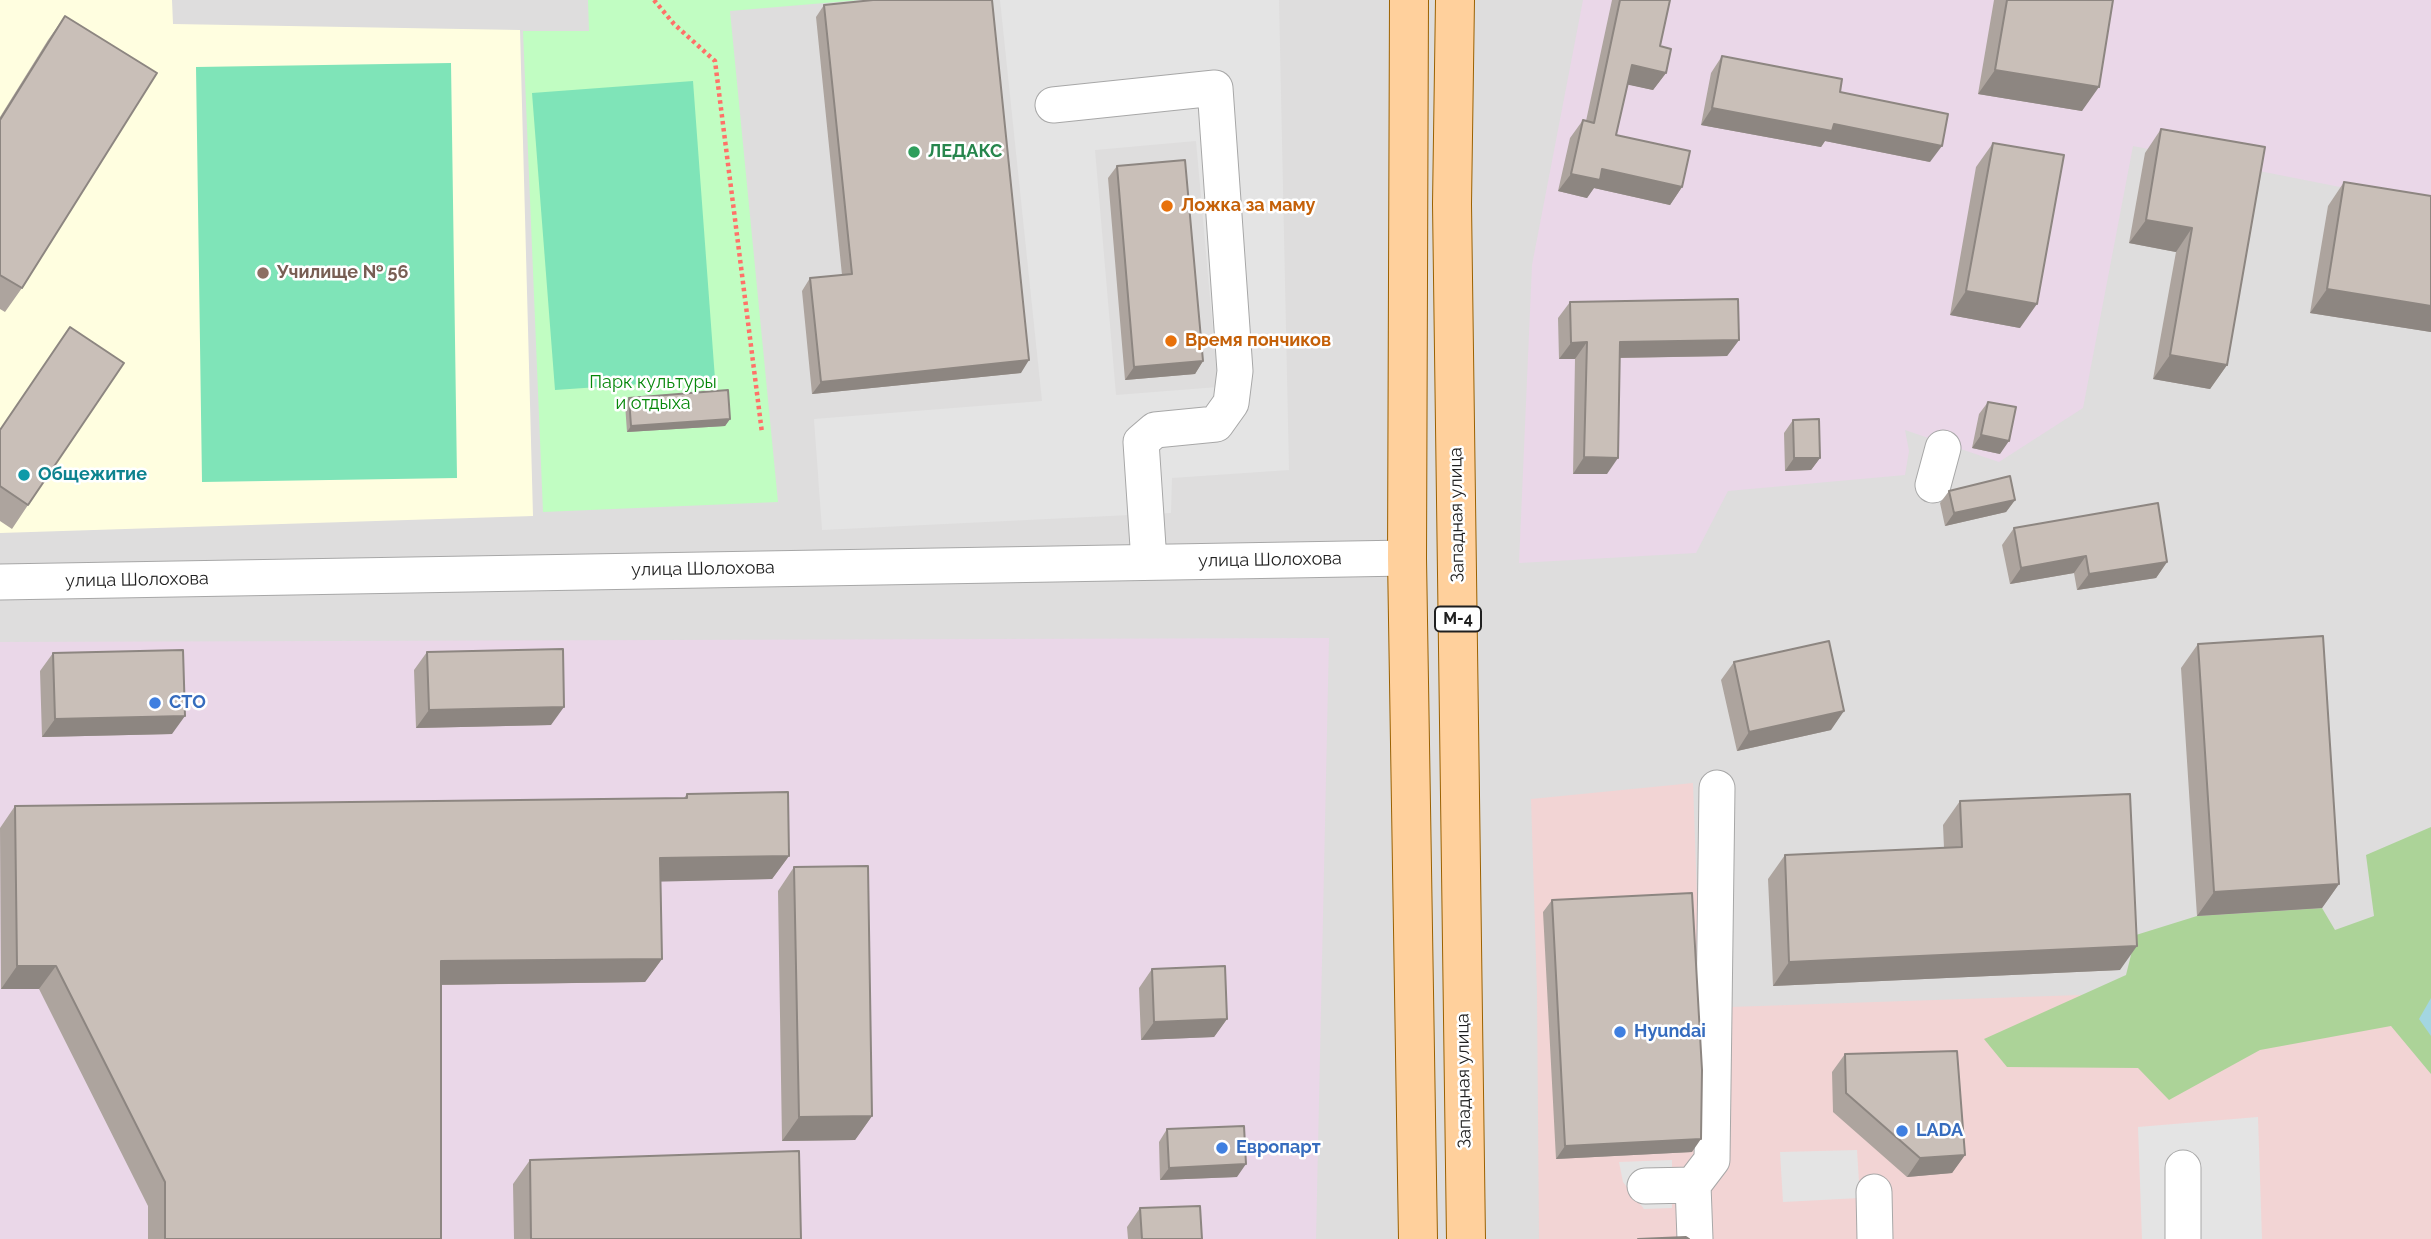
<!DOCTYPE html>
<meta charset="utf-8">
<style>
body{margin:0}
canvas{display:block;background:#f1ede5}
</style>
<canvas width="2431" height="1239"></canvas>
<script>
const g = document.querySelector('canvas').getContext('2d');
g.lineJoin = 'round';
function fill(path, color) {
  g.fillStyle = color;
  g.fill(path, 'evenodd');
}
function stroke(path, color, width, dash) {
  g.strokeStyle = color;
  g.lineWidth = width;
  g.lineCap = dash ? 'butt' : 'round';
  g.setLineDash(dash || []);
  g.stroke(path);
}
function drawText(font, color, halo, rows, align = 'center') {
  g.font = font + ' Raleway,sans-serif';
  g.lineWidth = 5;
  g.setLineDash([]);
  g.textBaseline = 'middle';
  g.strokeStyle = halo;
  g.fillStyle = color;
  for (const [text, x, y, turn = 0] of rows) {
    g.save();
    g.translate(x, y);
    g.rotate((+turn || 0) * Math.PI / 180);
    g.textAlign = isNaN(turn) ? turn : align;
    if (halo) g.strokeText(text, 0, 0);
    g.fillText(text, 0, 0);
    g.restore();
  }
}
fill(new Path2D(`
 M0 0H2431V1239H0Z`), '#dedddd');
fill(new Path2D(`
 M1693 783 1701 1008 2372 985 2392 1026 2431 1074V1239H1539L1537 991 1531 799Z`), '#f2d4d4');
fill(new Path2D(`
 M1583 0H2431V205L2133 146 2083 408 1999 462 1905 430 1909 451 1905 475 1728 491 1696 553 1519 563 1532 265Z
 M1329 638 1316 1239H0V642Z`), '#ead7e8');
fill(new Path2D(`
 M0 0H172L173 24 520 30 533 516 0 533Z`), '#fffee0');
fill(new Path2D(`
 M2431 827V1074L2391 1026 2260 1050 2169 1100 2138 1068 2007 1067 1984 1039 2126 975 2136 935 2197 916 2322 908 2335 930 2374 916 2366 855Z`), '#acd398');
fill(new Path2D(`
 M588 0H860L730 11 778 502 543 512 523 31H589Z`), '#c1fdc2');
fill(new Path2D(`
 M451 63 457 478 202 482 196 67Z
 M693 81 715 379 555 390 532 93Z`), '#7fe4b8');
fill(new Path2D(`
 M1000 0H1279L1289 470 1172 478 1171 513 822 530 814 419 1042 401ZM1196 141 1218 387 1116 395 1095 150Z
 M2258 1117 2262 1239H2142L2138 1127Z
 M1857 1150 1860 1198 1783 1202 1780 1152Z
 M1672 1160V1208L1644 1209 1623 1182 1619 1162Z`), '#e4e4e4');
fill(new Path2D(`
 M2431 998V1036L2419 1019Z`), '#a3d6e1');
const minor = new Path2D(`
 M1053 105 1215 88 1235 371 1231 403 1216 424 1155 430 1141 442 1149 562
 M1933 485 1943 448
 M0 582 1407 558
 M1693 1185 1712 1160 1717 788
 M1645 1186 1693 1185 1695 1239
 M1874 1192 1875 1239
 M2183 1239V1168`);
const major = new Path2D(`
 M1409 0 1407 558 1418 1239
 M1455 0 1452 204 1466 1239`);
stroke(minor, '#a7a7a7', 37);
stroke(major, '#9b6100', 40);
stroke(new Path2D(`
 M654 0 674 24 715 61 762 433`), '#ff7168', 4.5, [3.5, 3.5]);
stroke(minor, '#fff', 35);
stroke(major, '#ffd09c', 38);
fill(new Path2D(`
 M1612 0H1670L1660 46 1666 73 1653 90 1627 84 1616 135 1682 187 1670 205 1594 188 1587 198 1558 191 1570 138 1583 120 1586 121Z
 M1994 0H2113L2082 111 1978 94Z
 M824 5 1021 373 812 394 802 291 810 278 842 275 816 17Z
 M65 16 22 288 5 312 0 309V117L48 40Z
 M1722 56 1840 92 1930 162 1825 141 1821 147 1701 125 1711 73Z
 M2161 129 2265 147 2227 365 2210 389 2153 379 2176 252 2129 243 2145 153Z
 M1993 143 2020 328 1950 315 1976 167Z
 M1117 166 1203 361 1195 374 1125 380 1108 178Z
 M2344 182 2431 196V332L2310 313 2328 206Z
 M1570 302 1739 340 1727 356 1620 358 1607 474H1573L1575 359H1559L1558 318Z
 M629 398 730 419 725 426 627 432 625 404Z
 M1988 402 2000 454 1972 448 1979 414Z
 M1793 420 1820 458 1811 470 1785 471 1784 433Z
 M0 429 28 505 12 529 0 521Z
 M1949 491 2015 500 2006 512 1945 526 1940 503Z
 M2014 528 2167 562 2156 578 2077 590 2074 573 2010 584 2002 545Z
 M2198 644 2339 884 2322 908 2197 916 2181 668Z
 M427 652 551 725 416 728 414 670Z
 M53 653 172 734 42 737 40 671Z
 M1734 662 1831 730 1737 751 1721 680Z
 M687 794 789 856 772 879 661 881 662 959 645 982 441 985V1239H148V1206L39 989H1L0 828 15 806 684 798Z
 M1960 801 2120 970 1773 986 1768 879 1785 855 1944 848 1943 825Z
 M794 867 872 1116 855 1140 782 1141 778 891Z
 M1552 900 1692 1152 1556 1159 1543 912Z
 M1152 969 1227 1019 1214 1037 1141 1040 1139 988Z
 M1845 1054 1965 1155 1952 1173 1907 1177 1833 1112 1832 1072Z
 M1167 1129 1237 1177 1160 1180 1159 1142Z
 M530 1160 801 1239H514L513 1184Z
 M1140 1208 1202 1239H1128L1127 1227Z`), '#ada49e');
fill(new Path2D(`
 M1632 65 1666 73 1653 90 1620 83Z
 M1995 70 2099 87 2082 111 1978 94Z
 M1712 108 1834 124 1942 146 1930 162 1825 141 1821 147 1701 125Z
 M1602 169 1682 187 1670 205 1594 188 1587 198 1558 191 1571 174Z
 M2146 220 2192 228 2176 252 2129 243Z
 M2327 289 2431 306V332L2310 313Z
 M1966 291 2037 304 2020 328 1950 315Z
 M1739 340 1727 356 1608 358 1620 342Z
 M1587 342 1575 359H1559L1571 343Z
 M2170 355 2227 365 2210 389 2153 379Z
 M1029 360 1021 373 812 394 821 382Z
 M1203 361 1195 374 1125 380 1134 367Z
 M730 419 725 426 627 432 631 426Z
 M1981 435 2009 441 2000 454 1972 448Z
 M1584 457 1618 458 1607 474H1573Z
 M1794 458H1820L1811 470 1785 471Z
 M2015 500 2006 512 1945 526 1954 513Z
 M2086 556 2074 573 2010 584 2021 568Z
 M2167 562 2156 578 2077 590 2089 574Z
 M564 707 551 725 416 728 429 710Z
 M1844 711 1831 730 1737 751 1749 732Z
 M185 716 172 734 42 737 55 719Z
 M789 856 772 879 644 882 660 858Z
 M2339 884 2322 908 2197 916 2214 892Z
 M2137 946 2120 970 1773 986 1789 962Z
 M662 959 645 982 425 985 441 961Z
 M17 966H56L39 989H1Z
 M1227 1019 1214 1037 1141 1040 1154 1022Z
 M872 1116 855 1140 782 1141 799 1117Z
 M1701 1139 1692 1152 1556 1159 1565 1146Z
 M1965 1155 1952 1173 1907 1177 1920 1158Z
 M1246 1164 1237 1177 1160 1180 1169 1168Z`), '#8d8681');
const building = new Path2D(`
 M873 0H992L1029 360 821 382 810 278 852 274 824 5Z
 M1620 0H1670L1660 46 1671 49 1666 73 1632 65 1616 135 1690 151 1682 187 1602 169 1600 180 1571 174 1583 120 1594 123Z
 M2007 0H2113L2099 87 1995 70Z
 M65 16 157 73 22 288 0 275V120Z
 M1722 56 1842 79 1840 92 1948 114 1942 146 1834 124 1832 131 1712 108Z
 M2161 129 2265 147 2227 365 2170 355 2192 228 2146 220Z
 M1993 143 2064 155 2037 304 1966 291Z
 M1185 160 1203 361 1134 367 1117 166Z
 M2344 182 2431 196V306L2327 289Z
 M1738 299 1739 340 1620 342 1618 458 1584 457 1587 342 1571 343 1570 302Z
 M70 327 124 363 28 505 0 486V430Z
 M728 390 730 419 631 426 629 398Z
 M1988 402 2016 407 2009 441 1981 435Z
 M1819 419 1820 458H1794L1793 420Z
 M2010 476 2015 500 1954 513 1949 491Z
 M2158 503 2167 562 2089 574 2086 556 2021 568 2014 528Z
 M2323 636 2339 884 2214 892 2198 644Z
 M1829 641 1844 711 1749 732 1734 662Z
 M563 649 564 707 429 710 427 652Z
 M183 650 185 716 55 719 53 653Z
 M788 792 789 856 660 858 662 959 441 961V1239H165V1182L56 966H17L15 806 687 798V794Z
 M2130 794 2137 946 1789 962 1785 855 1962 847 1960 801Z
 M868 866 872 1116 799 1117 794 867Z
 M1692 893 1702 1070 1701 1139 1565 1146 1552 900Z
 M1225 966 1227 1019 1154 1022 1152 969Z
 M1957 1051 1965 1155 1920 1158 1846 1093 1845 1054Z
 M1244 1126 1246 1164 1169 1168 1167 1129Z
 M799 1151 801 1239H531L530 1160Z
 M1200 1206 1202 1239H1142L1140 1208Z
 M1686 1237 1689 1239H1638Z`);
fill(building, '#c9bfb8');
stroke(building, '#8d8681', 2);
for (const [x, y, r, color] of [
 [914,152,7,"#2e9e5b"],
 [1167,206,7,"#e8710a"],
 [263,273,7,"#8d6e63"],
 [1171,341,7,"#e8710a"],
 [24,475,7,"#0f9aa8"],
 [155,703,7,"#3f7fe0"],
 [1620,1032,7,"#3f7fe0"],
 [1902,1131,7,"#3f7fe0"],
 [1222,1148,7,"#3f7fe0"]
]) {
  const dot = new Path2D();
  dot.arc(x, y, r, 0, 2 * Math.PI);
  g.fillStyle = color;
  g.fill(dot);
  stroke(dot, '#fff', 2.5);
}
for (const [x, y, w] of [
 [1458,619,46]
]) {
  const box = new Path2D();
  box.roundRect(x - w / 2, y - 12.5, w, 25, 5);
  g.fillStyle = '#fff';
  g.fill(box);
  stroke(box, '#202020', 2);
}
drawText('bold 16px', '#202020', null, [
 ["М-4",1458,619]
]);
drawText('bold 18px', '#27864d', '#fff', [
 ["ЛЕДАКС",928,152]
], 'left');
drawText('bold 18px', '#c56008', '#fff', [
 ["Ложка за маму",1181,206],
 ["Время пончиков",1185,341]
], 'left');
drawText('bold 18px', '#785e54', '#fff', [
 ["Училище № 56",277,273]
], 'left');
drawText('18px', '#058709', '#fff', [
 ["Парк культуры",653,383],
 ["и отдыха",653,404]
]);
drawText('bold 18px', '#0d838f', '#fff', [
 ["Общежитие",38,475]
], 'left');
drawText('18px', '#202020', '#fff', [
 ["Западная улица",1457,515,-91],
 ["улица Шолохова",1270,560,-1],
 ["улица Шолохова",703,569,-1],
 ["улица Шолохова",137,580,-1],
 ["Западная улица",1464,1081,-91]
]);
drawText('bold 18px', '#366cbe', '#fff', [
 ["СТО",169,703],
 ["Hyundai",1634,1032],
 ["LADA",1916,1131],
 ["Европарт",1236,1148]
], 'left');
</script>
